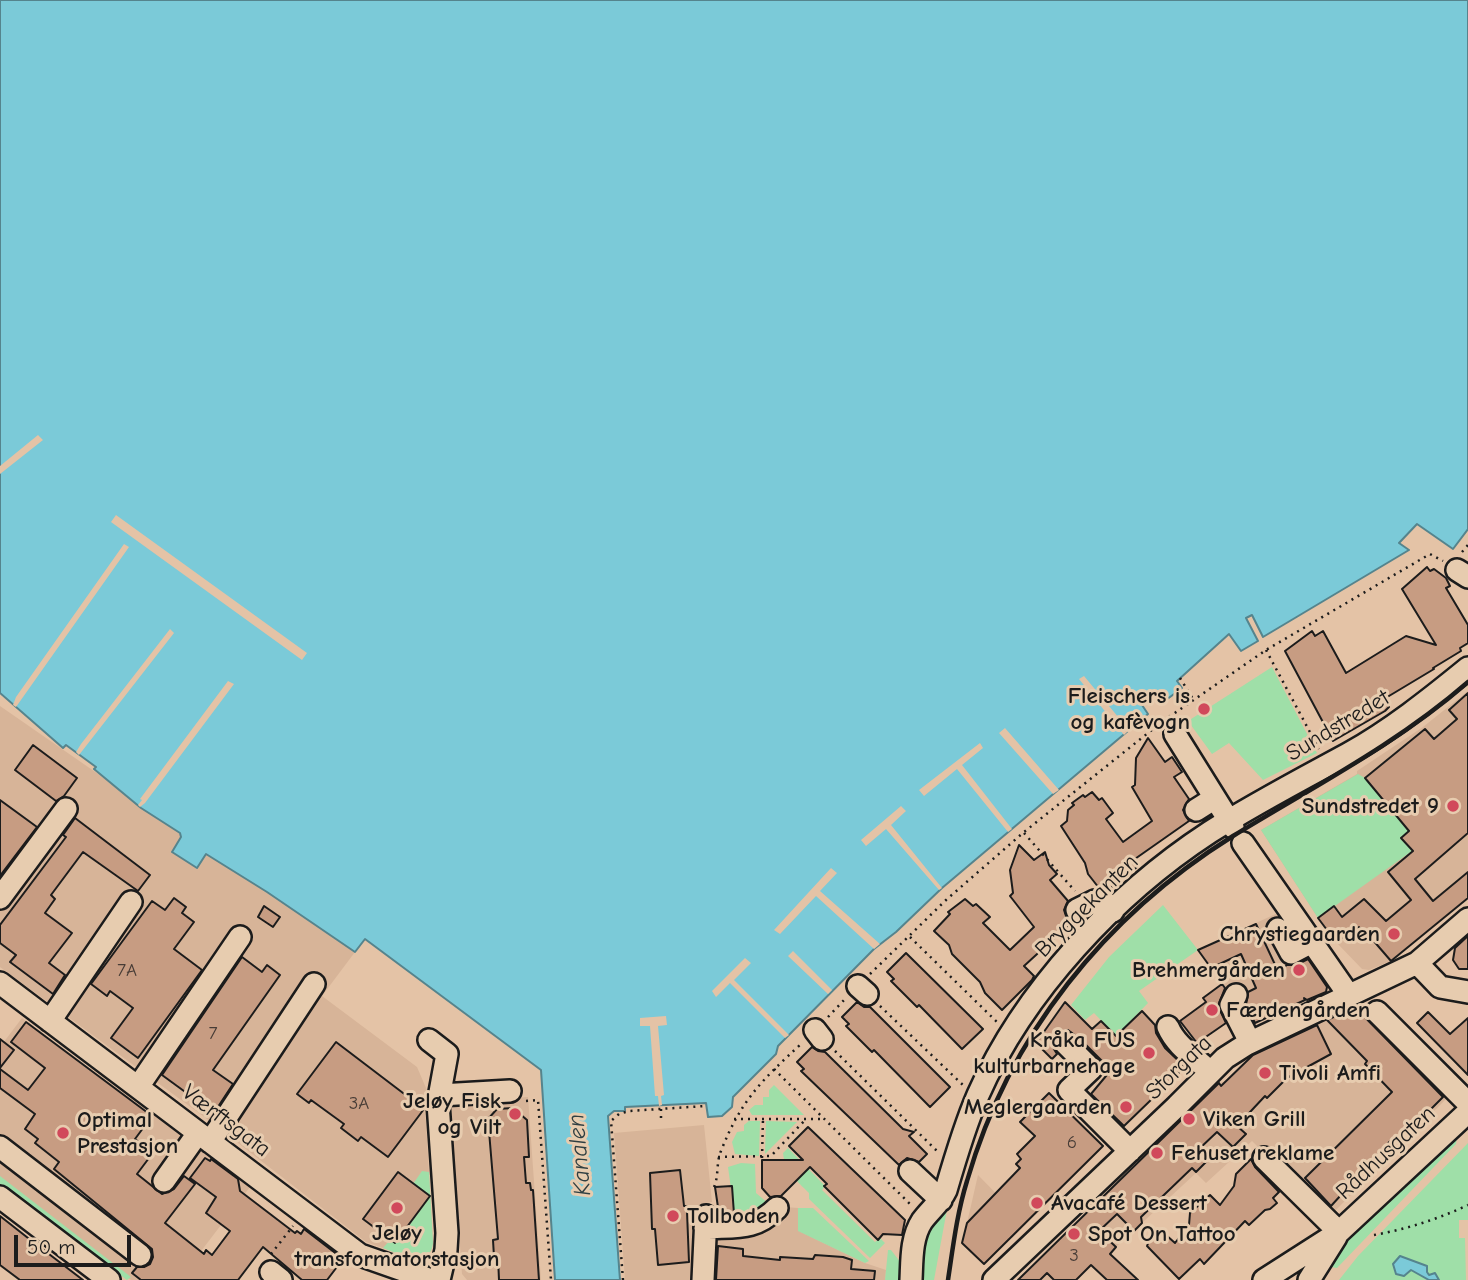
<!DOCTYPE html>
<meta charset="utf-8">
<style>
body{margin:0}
#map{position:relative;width:1468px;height:1280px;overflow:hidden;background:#e4c3a6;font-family:"Comic Neue",sans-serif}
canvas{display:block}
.scale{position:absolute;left:14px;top:1235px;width:117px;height:32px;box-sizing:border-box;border:4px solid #1c1c1c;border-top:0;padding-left:9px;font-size:21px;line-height:24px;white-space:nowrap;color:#1c1c1c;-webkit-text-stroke:5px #e7ccaf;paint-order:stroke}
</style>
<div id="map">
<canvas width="1468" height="1280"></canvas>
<div class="scale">50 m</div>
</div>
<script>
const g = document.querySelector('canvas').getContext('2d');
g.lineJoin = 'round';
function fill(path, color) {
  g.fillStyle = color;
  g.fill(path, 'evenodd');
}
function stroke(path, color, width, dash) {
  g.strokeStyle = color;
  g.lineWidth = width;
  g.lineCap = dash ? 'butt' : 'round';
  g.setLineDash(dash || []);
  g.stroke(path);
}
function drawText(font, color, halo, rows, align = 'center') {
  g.font = font + ' "Comic Neue",sans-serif';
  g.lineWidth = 6;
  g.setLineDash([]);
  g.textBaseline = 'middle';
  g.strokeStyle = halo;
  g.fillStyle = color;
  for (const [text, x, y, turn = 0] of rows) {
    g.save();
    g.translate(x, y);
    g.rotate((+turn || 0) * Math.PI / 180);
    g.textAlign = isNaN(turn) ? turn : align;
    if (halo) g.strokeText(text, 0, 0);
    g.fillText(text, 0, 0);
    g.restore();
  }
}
fill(new Path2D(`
 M1468 691V898L1391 961 1369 970 1362 969 1336 942 1318 918 1261 830 1357 774V771L1423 727Z
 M0 706 355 952 322 996 417 1067 429 1095 421 1106 424 1108 426 1122 433 1243 430 1253 414 1259 366 1242 207 1119 0 967Z
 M1280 912 1328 984 1326 991 1250 1025 1211 968 1242 953 1234 933Z
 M1345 1005 1353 1006 1394 1047 1405 1054 1445 1094 1446 1099 1329 1217 1252 1141 1206 1183 1196 1173 1116 1247 1110 1254 1125 1268 1113 1280 1091 1265 1075 1280H1018L1219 1083 1226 1081 1256 1052 1286 1039 1290 1034Z
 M22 1018 250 1187 179 1280H131L0 1181V1047Z
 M528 1097 541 1280H467L462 1274 450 1102Z
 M704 1125 712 1202 699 1204 697 1280H625L614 1133Z
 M978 1175 1026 1224 1012 1238 967 1223Z
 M784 1207 798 1208 799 1231 865 1263 886 1270 885 1280H714L712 1277 716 1233Z`), '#d7b498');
fill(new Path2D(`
 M1272 667 1317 753 1263 780 1229 743 1212 754 1188 721Z
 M1358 774 1365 778 1409 831 1401 838 1412 851 1318 918 1261 830Z
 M1163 905 1198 950 1139 991 1148 1003 1116 1036 1094 1013 1085 1020 1071 1005 1109 957Z
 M774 1085 804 1115H752L749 1110 755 1105H763V1097H769V1090Z
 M749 1121H760L759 1156 735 1154 732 1142 737 1132 744 1131V1125Z
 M766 1121 797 1122 765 1154Z
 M1457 1137 1456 1144 1337 1268 1325 1266 1334 1253 1430 1157Z
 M1468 1143V1220H1459V1238H1465L1466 1280H1339L1358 1256Z
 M788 1148 825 1186 822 1190 875 1242 880 1238 885 1243 870 1258 809 1199V1193C797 1181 785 1171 783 1153Z
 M741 1163 755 1164 756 1193 769 1204 760 1213 735 1218 728 1167Z
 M422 1171 429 1172 433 1243C430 1270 399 1254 383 1248L390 1240 396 1243 430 1197 413 1184Z
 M0 1176 131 1277 127 1280 0 1185Z
 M948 1204 934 1280H917L924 1233Z
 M798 1208H813L869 1261 865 1263 798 1231Z
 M888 1250H891L901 1263 899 1280H885Z`), '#9fdfa8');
const water = new Path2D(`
 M0 0H1468V529L1453 549 1417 524 1399 543 1409 550 1263 637 1252 615 1246 618 1258 641 1241 651 1229 634 1177 681 1182 688 1166 700 1160 693 1142 705 1148 714 942 888 896 932 874 949 778 1046 776 1054 733 1097 732 1107 722 1116 708 1117 706 1103 625 1107V1111H614L608 1116 620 1280H555L541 1070 365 939 355 952 267 892 206 854 197 868 172 852 181 837 180 833 141 808 94 769 96 767 66 745 63 748 0 693Z
 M1400 1256 1427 1266V1272L1429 1275 1435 1273 1439 1280H1429L1411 1270 1404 1276 1396 1274 1393 1264Z`);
fill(water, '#7bcad8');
stroke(water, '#55848d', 2);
fill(new Path2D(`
 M38 435 43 440 0 474V466Z
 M116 515 307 653 302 660 111 522Z
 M124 544 129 547 16 707 13 705 16 697Z
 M170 629 174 633 79 755 76 752 81 744Z
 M1084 676 1129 730 1124 735 1079 679Z
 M228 681 234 684 145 803 140 807 138 805 142 800 140 799Z
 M1005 728 1059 790 1053 794 999 733Z
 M980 743 983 748 962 765 1012 829 1008 832 957 769 924 796 919 790Z
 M901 806 906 811 891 825 942 888 939 890 886 829 866 846 861 840Z
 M831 868 837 873 820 891 880 944 874 949 816 896 780 934 774 930Z
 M793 951 832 990 828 994 788 956Z
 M745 958 751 963 734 980 789 1035 785 1038 730 983 716 997 712 991Z
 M666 1016 667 1025 658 1026 664 1095 661 1096 662 1105 659 1106 658 1096H655L650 1026H640V1018Z`), '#e4c3a6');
const building = new Path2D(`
 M1427 567 1430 571 1434 569 1446 578 1450 586 1446 588 1468 625V643L1460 648 1461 651 1433 668 1434 669 1384 699 1389 707 1385 711 1333 741 1285 651 1312 631 1315 636 1323 631 1346 673 1406 636 1436 645 1402 589Z
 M1468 693V833L1415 879 1433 901 1468 872V898L1391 961 1372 939 1370 941 1359 927 1336 942 1318 918 1334 906 1342 917 1364 899 1386 921 1411 900 1388 872 1413 851 1401 838 1409 831 1365 778 1425 729 1434 739 1457 719 1449 710Z
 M1148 738 1165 762 1172 757 1182 772 1174 777 1189 799 1183 810 1189 821 1132 861 1137 867 1109 889 1099 888 1088 874 1085 863 1061 826 1067 821 1068 810 1074 805 1072 803 1083 795 1085 797 1092 792 1099 800 1102 798 1113 813 1106 819 1123 842 1152 821 1132 787 1135 785 1136 758Z
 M33 745 77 778 64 796 56 801 15 770Z
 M0 800 37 827 0 876Z
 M75 818 150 875 138 891 83 852 51 895 55 899 45 913 72 933 49 963 65 975 53 994 10 962 16 955 0 943V925L66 837 63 835Z
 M1019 845 1034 860 1045 852 1049 865 1057 874 1050 880 1068 901 1064 910 1066 916 1072 922 1024 966 1034 976 1032 980 1002 1010 985 993 980 982 952 954 949 945 934 931 950 914 948 912 965 899 973 906 976 904 990 917 983 923 1010 950 1034 927 1010 896 1013 893 1010 870Z
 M174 898 186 907 182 913 194 922 174 949 202 970 138 1058 111 1038 133 1008 110 991 107 996 91 984 152 901 165 910Z
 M264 906 280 917 273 927 258 917Z
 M1256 924 1278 971 1287 965H1296L1308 959 1327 987 1326 992 1307 1000 1304 998 1305 1000 1255 1023 1246 1005 1248 992 1256 988 1241 954 1211 968 1198 950Z
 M1468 936V969H1459L1453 960 1455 948Z
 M906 953 983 1029 962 1049 919 1005 917 1007 891 981 894 979 887 972Z
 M242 957 262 972 267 965 280 975 213 1070 233 1084 214 1113 162 1075Z
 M1222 984 1225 988 1218 1006 1226 1023 1197 1043 1180 1021 1206 1002 1203 998Z
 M857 1002 864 1007H870L950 1087 930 1107 874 1050 872 1052 846 1026 849 1024 842 1017Z
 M1065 1002 1092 1029 1101 1021 1116 1036 1142 1011 1155 1025 1156 1033 1165 1048 1185 1067 1124 1126 1091 1094 1111 1070 1081 1040 1068 1030 1056 1033 1052 1046 1057 1054 1052 1059 1036 1043Z
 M1355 1007 1443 1097 1429 1111 1426 1108 1396 1141 1393 1138 1331 1206 1305 1178 1392 1092 1365 1064 1367 1061 1327 1020Z
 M1428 1012 1450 1034 1468 1018V1075L1417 1023Z
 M26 1022 152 1116 135 1139 141 1144 137 1149 149 1158 137 1174 162 1194 174 1189 184 1176 195 1184 165 1223 204 1254 206 1250 212 1255 230 1231 206 1213 216 1197 190 1178 205 1158 210 1161 211 1159 238 1179 240 1191 295 1233 297 1231 301 1234 304 1229 343 1259 327 1280H302L263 1247 238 1280H141L132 1273 137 1267H144L150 1264 153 1257 152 1249 54 1169 59 1162 35 1143 38 1139 25 1129 35 1114 0 1088V1069L28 1090 45 1068 11 1042Z
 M1317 1025 1331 1054 1287 1078 1267 1098 1265 1096 1237 1126 1246 1134 1233 1147 1217 1132 1199 1149 1209 1159 1196 1172 1192 1168 1141 1217 1142 1223 1134 1231 1117 1214 1099 1231 1116 1247 1110 1254 1138 1280H1107L1091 1265 1076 1280H1054L1047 1273 1040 1280H1018L1219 1083 1221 1086 1253 1055Z
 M0 1039 14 1050 0 1068Z
 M336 1042 424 1109 388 1157 361 1137 358 1141 341 1128 344 1124 311 1100 309 1103 297 1094Z
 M812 1047 818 1051 825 1052 903 1129 914 1132 909 1136 927 1154 919 1162 907 1158 899 1165 801 1071 804 1069 797 1062Z
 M1049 1093 1103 1146 984 1264 962 1243 967 1223 1020 1168 1016 1164 1021 1159 1017 1154 1035 1136 1020 1122Z
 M513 1108 527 1120 529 1157H524L526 1183H530L531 1190H533L539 1280H499L498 1257H494L493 1240 498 1239 488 1119 497 1109Z
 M808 1127 905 1220 902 1235 883 1234 878 1240 824 1186 827 1184 810 1167 781 1196 770 1197 762 1188V1160H803L789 1146Z
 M1251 1159 1255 1167 1279 1192 1273 1198 1277 1203 1270 1209 1265 1210 1249 1225 1245 1221 1204 1264 1200 1259 1179 1279 1147 1246 1151 1236 1166 1235 1175 1243 1189 1225 1190 1213 1210 1195 1220 1205 1234 1186 1236 1174Z
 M680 1170 684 1206H687V1212L689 1262 658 1265 655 1229H652L650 1173Z
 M398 1172 430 1196 395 1243 363 1219Z
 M732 1186 734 1214H719L715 1187Z
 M0 1216 28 1238 83 1280H20L0 1265Z
 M718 1246 743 1249V1256L780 1260V1257L813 1259 815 1255 843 1257 852 1260 851 1269 875 1271 874 1280H716Z`);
fill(building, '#c79c82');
stroke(building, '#1c1c1c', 2);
const minor = new Path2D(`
 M1457 570 1468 577
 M1175 734 1233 827
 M1196 810 1215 798
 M1243 843 1348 994
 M0 898 66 809
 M1077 910 1095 901H1104L1113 911
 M1278 929 1291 953 1312 942
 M1417 963 1440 987 1468 992
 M0 983 360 1255 431 1280
 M858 986 867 994
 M1236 995 1231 1005 1250 1042
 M1377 1012 1468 1103
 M50 1021 131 902
 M1168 1027C1176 1046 1196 1058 1210 1072
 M815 1030 822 1039
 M429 1040 447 1054 438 1103 447 1233 446 1250 439 1280
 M1065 1043 1091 1069 1069 1090 1130 1151
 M138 1087 240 937
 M440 1095 510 1091
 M210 1142 314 984
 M0 1147 140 1255
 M1264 1158 1339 1232
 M910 1171 941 1200
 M164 1181 198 1133
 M0 1197 109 1280
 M705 1228C736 1226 754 1231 777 1208
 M271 1272 281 1280
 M703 1280 706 1216
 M911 1280C912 1260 911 1238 922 1221 930 1210 940 1203 946 1190 955 1159 965 1125 978 1095 1024 991 1115 894 1210 832 1254 804 1302 779 1348 754 1391 730 1430 699 1468 668
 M994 1280 1177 1106 1225 1058 1247 1044 1417 963 1468 919
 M1264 1280 1339 1232 1468 1112
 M1309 1280 1336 1237`);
stroke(minor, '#1c1c1c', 26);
stroke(new Path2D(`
 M1462 552 1468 545
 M1266 650 1319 749
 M1180 678 1193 699
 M1169 717 1266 650 1430 554 1443 561
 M1024 833 1075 891
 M910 937 998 1023
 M870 974 946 900 1024 832 1158 725
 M880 1006 964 1086
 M828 1017 845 999
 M835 1051 937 1151
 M774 1069 911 1205
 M526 1101 538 1100 551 1280
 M661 1109V1121
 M734 1119H825
 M718 1157 771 1156 806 1119
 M762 1158 763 1119
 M714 1187C719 1176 716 1162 721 1151 741 1100 762 1080 801 1044
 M1374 1235C1407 1229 1438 1219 1468 1205
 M271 1254 293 1226
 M463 1262 479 1259
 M623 1280 611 1121 619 1114 629 1111 705 1106`), '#1c1c1c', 2.5, [2, 5]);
stroke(minor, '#e7ccaf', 21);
stroke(new Path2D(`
 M948 1280C953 1247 957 1213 967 1181 1009 1035 1105 916 1233 836 1313 787 1397 744 1468 682`), '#1c1c1c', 4.5);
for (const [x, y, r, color] of [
 [1204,709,7,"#d1495b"],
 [1453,806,7,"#d1495b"],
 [1394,934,7,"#d1495b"],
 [1299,970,7,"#d1495b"],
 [1212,1010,7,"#d1495b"],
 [1149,1053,7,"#d1495b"],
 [1265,1073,7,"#d1495b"],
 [1126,1107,7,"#d1495b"],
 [515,1114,7,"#d1495b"],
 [1189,1119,7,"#d1495b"],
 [63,1133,7,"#d1495b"],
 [1157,1153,7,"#d1495b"],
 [1037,1203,7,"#d1495b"],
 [397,1208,7,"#d1495b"],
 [673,1216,7,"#d1495b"],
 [1074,1234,7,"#d1495b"]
]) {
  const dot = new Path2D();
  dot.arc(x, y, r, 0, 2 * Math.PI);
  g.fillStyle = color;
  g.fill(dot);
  stroke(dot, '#e7ccaf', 2.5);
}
drawText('19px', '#473c36', null, [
 ["7A",127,971],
 ["7",213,1034],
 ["3A",359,1104],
 ["6",1072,1143],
 ["3",1074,1256]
]);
drawText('bold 23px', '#1c1c1c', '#e7ccaf', [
 ["Fleischers is",1190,696,"right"],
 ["og kafèvogn",1190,722,"right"],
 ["Sundstredet 9",1439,806,"right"],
 ["Chrystiegaarden",1380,934,"right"],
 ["Brehmergården",1285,970,"right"],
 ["Færdengården",1226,1010],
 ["Kråka FUS",1135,1040,"right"],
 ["kulturbarnehage",1135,1066,"right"],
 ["Tivoli Amfi",1279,1073],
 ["Jeløy Fisk",501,1101,"right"],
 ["og Vilt",501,1127,"right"],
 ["Meglergaarden",1112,1107,"right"],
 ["Viken Grill",1203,1119],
 ["Optimal",77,1120],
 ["Prestasjon",77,1146],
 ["Fehuset reklame",1171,1153],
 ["Avacafé Dessert",1051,1203],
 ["Tollboden",687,1216],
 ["Jeløy",397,1233,"center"],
 ["transformatorstasjon",397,1259,"center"],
 ["Spot On Tattoo",1088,1234]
], 'left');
drawText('23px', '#1c1c1c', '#e7ccaf', [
 ["Sundstredet",1338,726,-31],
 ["Bryggekanten",1087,906,-45],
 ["Storgata",1179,1068,-44],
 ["Værftsgata",226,1121,37],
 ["Rådhusgaten",1386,1153,-43]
]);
drawText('italic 24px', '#2f3f42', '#e7ccaf', [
 ["Kanalen",580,1155,-95]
]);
</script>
